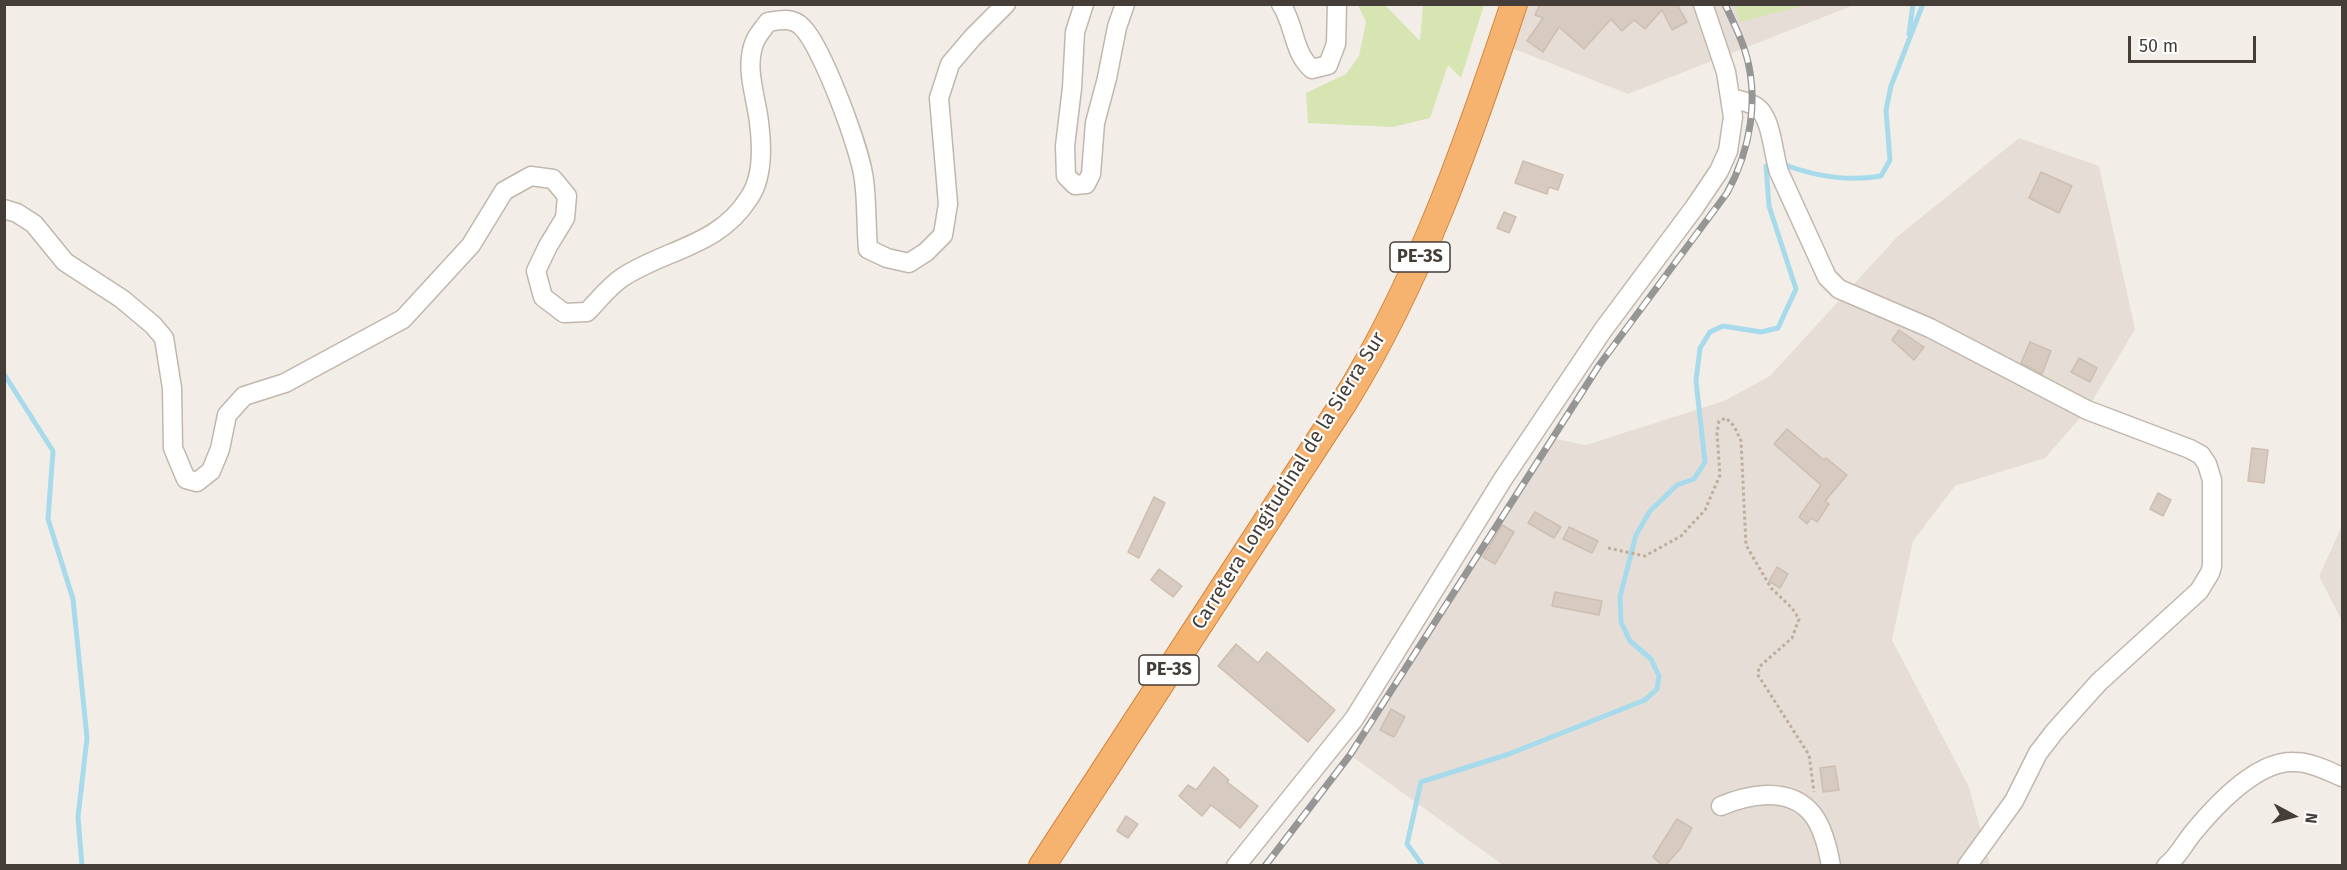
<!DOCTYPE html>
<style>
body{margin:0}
#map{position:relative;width:2347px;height:870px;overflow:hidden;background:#f3ede7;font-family:"Fira Sans",sans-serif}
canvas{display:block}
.frame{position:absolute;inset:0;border:6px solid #453d37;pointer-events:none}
.north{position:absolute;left:2263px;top:786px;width:60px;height:60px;-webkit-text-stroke:4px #fff;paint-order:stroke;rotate:97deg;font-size:16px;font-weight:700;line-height:24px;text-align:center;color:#453d37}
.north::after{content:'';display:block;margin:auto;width:21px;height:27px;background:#453d37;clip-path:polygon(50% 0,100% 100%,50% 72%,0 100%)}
.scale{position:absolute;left:2128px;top:36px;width:128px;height:27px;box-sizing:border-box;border:3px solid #453d37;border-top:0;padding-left:8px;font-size:18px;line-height:21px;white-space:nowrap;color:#453d37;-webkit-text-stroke:4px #fff;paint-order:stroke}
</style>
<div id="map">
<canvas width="2347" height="870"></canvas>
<div class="frame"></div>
<div class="north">N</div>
<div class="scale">50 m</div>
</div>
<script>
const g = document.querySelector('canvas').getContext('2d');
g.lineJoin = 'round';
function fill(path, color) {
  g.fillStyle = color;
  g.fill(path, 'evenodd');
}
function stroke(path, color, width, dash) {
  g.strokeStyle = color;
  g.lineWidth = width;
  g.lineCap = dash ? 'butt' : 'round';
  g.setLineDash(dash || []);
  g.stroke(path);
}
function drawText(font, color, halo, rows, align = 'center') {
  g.font = font + ' "Fira Sans",sans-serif';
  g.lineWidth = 4.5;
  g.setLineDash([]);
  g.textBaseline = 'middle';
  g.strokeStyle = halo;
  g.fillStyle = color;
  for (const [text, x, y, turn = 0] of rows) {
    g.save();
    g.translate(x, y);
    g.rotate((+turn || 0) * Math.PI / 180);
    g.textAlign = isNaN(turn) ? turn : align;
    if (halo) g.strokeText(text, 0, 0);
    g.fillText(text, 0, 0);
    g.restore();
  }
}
fill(new Path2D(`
 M1525 5H1854L1628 94 1512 48Z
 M2019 138 2099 166 2135 329 2087 410 2045 458 1955 486 1913 541 1892 640 1969 787 1990 865H1503L1350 755 1551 438 1586 445 1724 401 1770 376 1897 237Z
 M2342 526V621L2319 576Z`), '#e6ded6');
fill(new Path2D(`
 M1734 4H1806V5L1740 22Z
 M1358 5H1385L1420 41 1423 5H1484L1461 78 1448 65 1430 118 1393 127 1308 123 1306 93 1346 74 1359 56 1366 22Z`), '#d6e5b2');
stroke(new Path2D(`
 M1909 34 1913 4
 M1780 163C1813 176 1847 182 1881 176L1890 160 1886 110 1891 86 1923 4
 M4 374 53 451 48 519 73 599 87 738 78 817 82 866
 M1423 866 1407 844 1421 782 1509 754 1645 700 1657 689 1659 676 1651 659 1630 641 1621 622 1620 597 1636 535 1650 511 1677 485 1694 479 1705 462 1696 381 1700 348 1710 332 1723 326 1761 332 1778 328 1796 289 1769 206 1766 166 1772 162`), '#a7dbec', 5);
const building = new Path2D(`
 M1540 4H1677L1687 22 1672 30 1662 10 1645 29 1634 20 1622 31 1611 19 1584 49 1559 27 1543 52 1527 41 1543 18 1535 15Z
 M1523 161 1563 175 1558 190 1549 187 1547 194 1515 183Z
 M2041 172 2072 186 2059 213 2029 198Z
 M1504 212 1516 217 1509 233 1497 228Z
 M1899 330 1924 347 1914 360 1892 340Z
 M2030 342 2051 351 2042 374 2021 363Z
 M2079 358 2097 368 2090 382 2071 372Z
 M1787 429 1824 460 1826 458 1847 475 1825 501 1829 504 1817 522 1811 518 1807 524 1799 517 1821 485 1774 444Z
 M2252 448 2268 450 2264 483 2248 481Z
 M2158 493 2171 500 2163 516 2150 509Z
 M1154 497 1165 503 1139 558 1128 552Z
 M1535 512 1561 527 1554 538 1528 523Z
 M1502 525 1514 532 1495 564 1483 557Z
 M1569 527 1598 541 1592 553 1563 539Z
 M1777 567 1788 574 1780 588 1769 581Z
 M1159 569 1182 586 1173 597 1151 580Z
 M1555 592 1602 601 1599 615 1552 606Z
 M1236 644 1258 663 1267 652 1335 710 1308 742 1218 666Z
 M1391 709 1405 717 1394 737 1380 730Z
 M1835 766 1839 790 1823 792 1820 768Z
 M1214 767 1229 780 1227 782 1258 806 1240 828 1211 805 1202 816 1179 796 1188 785 1196 790Z
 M1126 816 1138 824 1128 838 1117 831Z
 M1677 819 1692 828 1680 849 1665 866H1663L1653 857Z`);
fill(building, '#d7cac0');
stroke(building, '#cebeb1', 1.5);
const minor = new Path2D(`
 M1084 4 1075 32 1072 88 1065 146 1066 176 1075 185 1086 184 1091 174 1095 123 1107 78 1117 27 1125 4
 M1281 4C1295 25 1293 53 1312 69L1328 65 1336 44 1337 4
 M1731 98C1739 100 1751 102 1758 108 1772 120 1773 154 1779 172L1827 277 1839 289 1930 328 2087 410 2190 449 2201 455 2207 464 2212 480V566L2210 573 2199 591 2099 682 2055 731 2038 753 2014 801 1967 866
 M4 209 17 213 34 224 65 262 122 299 153 325 164 338 172 388 173 448 186 479 197 482 211 471 220 449 227 415 244 396 285 383 403 319 471 245 504 191 531 176 553 179 567 196 565 218 548 246 536 271 543 297 564 313 587 312C598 301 609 286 623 277 666 249 719 246 749 198 763 178 762 145 759 122 756 96 744 67 755 41 758 34 764 28 768 22 780 20 792 17 802 27 822 46 861 151 864 180 867 202 866 226 868 249L887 258 909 263 926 252 943 235 948 204 939 98 950 64 973 37 1006 4
 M1721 806C1737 799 1749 796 1766 795 1812 794 1824 826 1831 866
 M1236 866 1354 719 1503 479 1603 330 1694 208 1719 171 1728 151 1733 117 1726 72 1703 4
 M2166 866C2177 858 2184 844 2192 834 2214 807 2257 760 2294 762 2311 762 2328 771 2342 777`);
const highway = new Path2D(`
 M1042 866 1343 404C1420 280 1468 142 1514 4`);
stroke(minor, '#c1b7ad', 21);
stroke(highway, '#d4863f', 28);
stroke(new Path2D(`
 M1608 548 1645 556 1681 536 1705 510 1720 475 1717 433 1719 421 1726 418 1734 426 1741 441 1746 545 1771 588 1792 608 1799 619 1792 638 1759 667 1758 675 1809 755 1814 792`), '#bfad9c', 3, [3, 3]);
stroke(minor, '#fff', 18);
stroke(highway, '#f6b36f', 26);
const rail = new Path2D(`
 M1265 866 1350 755 1600 364 1727 193C1750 151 1760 98 1745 51 1740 35 1732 20 1725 4`);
stroke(rail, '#969696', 7);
stroke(rail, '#fff', 4.5, [14]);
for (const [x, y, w] of [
 [1420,257,60],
 [1169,670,60]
]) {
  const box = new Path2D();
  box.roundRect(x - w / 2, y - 15, w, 30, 4.5);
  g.fillStyle = '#fff';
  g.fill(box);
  stroke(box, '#453d37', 1.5);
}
drawText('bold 18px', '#453d37', null, [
 ["PE-3S",1420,257],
 ["PE-3S",1169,670]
]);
drawText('20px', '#453d37', '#fff', [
 ["Carretera Longitudinal de la Sierra Sur",1289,481,-58]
]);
</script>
